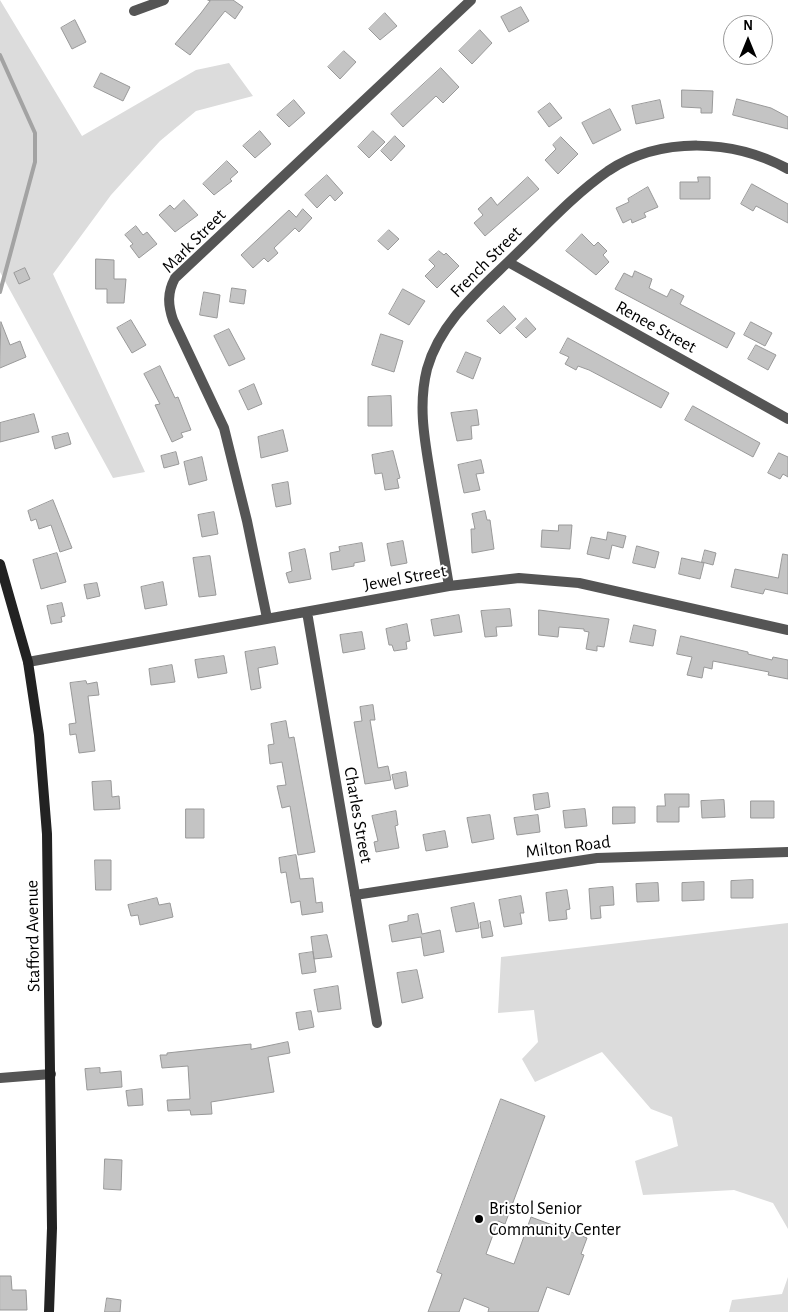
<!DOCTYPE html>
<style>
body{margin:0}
#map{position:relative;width:788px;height:1312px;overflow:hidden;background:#fff;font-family:"Alegreya Sans",sans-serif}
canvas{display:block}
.north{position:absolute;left:723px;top:15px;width:50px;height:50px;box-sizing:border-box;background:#fff;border:1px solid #999;border-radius:50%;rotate:0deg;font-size:14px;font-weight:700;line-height:20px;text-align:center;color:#000}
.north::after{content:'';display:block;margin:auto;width:18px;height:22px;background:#000;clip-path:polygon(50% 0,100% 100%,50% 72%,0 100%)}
</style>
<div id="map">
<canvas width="788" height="1312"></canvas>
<div class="north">N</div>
</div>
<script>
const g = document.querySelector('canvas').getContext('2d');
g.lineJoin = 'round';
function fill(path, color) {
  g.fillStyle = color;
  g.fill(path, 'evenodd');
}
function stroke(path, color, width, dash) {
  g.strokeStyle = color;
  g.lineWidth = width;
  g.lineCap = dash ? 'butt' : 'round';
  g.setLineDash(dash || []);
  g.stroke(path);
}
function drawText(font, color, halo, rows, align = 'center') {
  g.font = font + ' "Alegreya Sans",sans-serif';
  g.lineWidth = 4;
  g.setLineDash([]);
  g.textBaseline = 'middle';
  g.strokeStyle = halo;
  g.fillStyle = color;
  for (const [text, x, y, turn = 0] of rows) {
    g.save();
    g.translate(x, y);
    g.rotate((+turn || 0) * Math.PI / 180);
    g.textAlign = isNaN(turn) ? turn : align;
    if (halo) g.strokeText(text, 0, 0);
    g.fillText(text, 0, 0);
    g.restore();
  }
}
fill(new Path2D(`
 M0 0 82 136 196 70 229 63 253 96 196 111 160 141 111 195 53 274 145 472 113 478 0 272Z
 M788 923V1229L773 1203 734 1190 643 1195 635 1161 678 1146 672 1117 651 1109 602 1052 535 1082 522 1059 538 1042 534 1010 498 1013 501 957Z
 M788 1277V1312H729L732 1300 782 1294Z`), '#dcdcdc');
stroke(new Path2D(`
 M0 55 35 133V162L0 292`), '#a3a3a3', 4);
const building = new Path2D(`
 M208 0H233L243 7 235 19 225 11 190 55 175 44 201 13 210 1Z
 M521 7 529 21 509 32 501 17Z
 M385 13 397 26 380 40 369 29Z
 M75 20 86 42 72 49 61 28Z
 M480 30 492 43 472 64 459 51Z
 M344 51 356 62 340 79 328 67Z
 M441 68 459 87 443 103 436 96 403 127 391 114Z
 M101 73 130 87 123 101 94 87Z
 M682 90 713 91 712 113H701V108L682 107Z
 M737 99 771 108 788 117V129L733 115Z
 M294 100 305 113 289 127 277 115Z
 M660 100 664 118 636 124 632 106Z
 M550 103 562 118 549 127 538 112Z
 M610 109 621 130 593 144 582 123Z
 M260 131 271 144 255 158 243 146Z
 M373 131 385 142 369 158 358 147Z
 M395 136 405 146 391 161 381 151Z
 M561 137 578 154 558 174 545 160 556 149 553 145Z
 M227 161 238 172 230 179 232 181 214 195 203 184Z
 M327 175 343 193 335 201 330 195 317 208 305 195Z
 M528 177 539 189 485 236 474 223 483 215 478 209 491 197 497 205Z
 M698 177H710V199H680V182H698Z
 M752 184 788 204V223L756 206 753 211 741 204Z
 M648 187 658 207 644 213 646 217 632 223 631 219 623 223 616 208 629 202 628 199Z
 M184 200 198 215 175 232 159 215 170 205 174 209Z
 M303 209 312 218 299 232 295 228 274 248 278 253 268 262 264 258 253 268 241 255 289 210 296 217Z
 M136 226 143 235 147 232 157 244 139 258 130 246 133 244 125 235Z
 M389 230 399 239 388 250 378 241Z
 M582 234 594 246 598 242 607 251 603 255 609 262 596 275 566 251Z
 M439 251 444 255 446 253 459 266 437 288 425 276 435 266 429 260Z
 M96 259 114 260V279H126L124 303H107V289H96Z
 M25 268 30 279 19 284 14 273Z
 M635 271 652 279 649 288 667 297 671 289 684 296 680 304 735 333 727 348 615 289 624 273 632 277Z
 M232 288 246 290 244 304 230 302Z
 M403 289 425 301 409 325 389 314Z
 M204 292 220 295 217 318 200 315Z
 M504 306 516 319 500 334 487 321Z
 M526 318 536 329 526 338 516 328Z
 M131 320 146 345 132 353 117 328Z
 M1 322 10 345 20 341 26 357 0 368Z
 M751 322 772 333 765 346 744 335Z
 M229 329 245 359 229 366 214 336Z
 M381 334 403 341 394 372 372 365Z
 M568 338 669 393 661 408 589 370 578 366 576 370 565 364 569 357 560 353Z
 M756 345 776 355 768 370 748 359Z
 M466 352 481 358 473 379 457 372Z
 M160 366 175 398 178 397 191 430 181 433 183 437 172 442 155 405 160 404 144 374Z
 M254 384 262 404 248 410 239 391Z
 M391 396 392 426H368V397Z
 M693 406 760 443 753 457 685 420Z
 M477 410 479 425 471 426 472 439 457 441 451 413Z
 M34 414 39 432 0 442V423Z
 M283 430 288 451 261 458 258 437Z
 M68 433 71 444 55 449 52 437Z
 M393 451 400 478 397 479 399 488 385 490 382 473 375 474 372 455Z
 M176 452 179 464 164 468 161 456Z
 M779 453 788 457V477L783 474 780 479 768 473Z
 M202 457 207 480 189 485 184 462Z
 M481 460 484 473 476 474 480 490 464 493 458 465Z
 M288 482 291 504 276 507 272 485Z
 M53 500 72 548 60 552 51 525 39 529 36 519 31 521 28 511Z
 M485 511 487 520H490L494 549 472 553 471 529H475L472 514Z
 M214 512 218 534 202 537 198 515Z
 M559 525H572L570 549 541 547 542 530 558 531Z
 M608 532 626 536 623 548 612 545 609 559 587 554 591 537 606 540Z
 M403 541 407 563 391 566 387 544Z
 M362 543 365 561 354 563V566L332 570 330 553 340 551 339 547Z
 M637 546 659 552 655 568 633 563Z
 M305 549 311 579 289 583 286 573 292 571 289 553Z
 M705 550 716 553 713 565 702 562Z
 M57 553 66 582 41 589 33 560Z
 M783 554 788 555V594L765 589 763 594 731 587 735 569 778 578Z
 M210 556 216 595 199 597 193 558Z
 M682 558 704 563 700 579 679 574Z
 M163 582 167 605 145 609 141 587Z
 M97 583 100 596 87 599 84 585Z
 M62 603 65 616 61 617 62 622 51 624 47 606Z
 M510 609 512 626 496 627 497 636 485 637 481 611Z
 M539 610 609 619 604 647 597 646V651L586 649 589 632 584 631V629L559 627 558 637 539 635Z
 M459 615 462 632 434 636 431 620Z
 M407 624 410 641 406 642 407 649 394 651 392 645H389L386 629Z
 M634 625 656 630 653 646 630 642Z
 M362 632 365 649 343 653 340 635Z
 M681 636 748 652V654L772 660 773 657 788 660V679L768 675 769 672 713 661 712 669 704 667 702 678 687 675 692 657 677 654Z
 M275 647 278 664 258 668 261 688 251 690 245 652Z
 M224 656 227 673 198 678 195 660Z
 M172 665 175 682 151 685 149 669Z
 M86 681 87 684 97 682 99 695 88 696 95 751 79 753 76 734 70 735 69 724 76 723 70 683Z
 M373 705 375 720H370L378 768 388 766 391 780 365 784 354 722 362 721 360 707Z
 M286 721 289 738 294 737 315 852 298 855 290 806 282 808 277 786 286 785 282 762 270 764 268 745 274 744 271 724Z
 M406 772 408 786 395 789 392 775Z
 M111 781 112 797 119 796 120 809 94 810 92 782Z
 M548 793 550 807 535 810 533 795Z
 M665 794H689V807H679V822H657V806H665Z
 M724 800 725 817 702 818 701 801Z
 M751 801H774V818H751Z
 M613 807H635V823L613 824Z
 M186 809H204V838H186Z
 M585 809 587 826 565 828 563 811Z
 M396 811 398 825 395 826 399 848 376 852 374 842 378 841 372 816Z
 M490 815 494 839 472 843 467 818Z
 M538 815 540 832 517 835 514 818Z
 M445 831 448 847 426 851 423 835Z
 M296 855 300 879 313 878 316 903 322 902 323 912 302 915 300 901 291 903 286 872 281 873 279 858Z
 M95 860H111V890H96Z
 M753 880V898H731V881Z
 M704 882V900L682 901V883Z
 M658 883 659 901 637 902 636 884Z
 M613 887 614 905 600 906 601 918 591 919 589 889Z
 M567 890 570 909 566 910 567 919 549 921 546 893Z
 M521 896 524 913H520L522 924 504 927 499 900Z
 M157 898 159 905 170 903 173 917 140 925 138 915 131 916 128 905Z
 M474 903 479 928 456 932 451 908Z
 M418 914 422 934 440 930 444 952 424 956 421 937 392 942 389 925 408 921V916Z
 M490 921 493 936 482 938 480 923Z
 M327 935 332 957 314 959 311 937Z
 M313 952 316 972 302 974 299 954Z
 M417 970 423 998 402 1003 397 973Z
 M338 986 341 1009 318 1012 314 990Z
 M311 1011 314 1027 299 1030 296 1013Z
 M288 1042 290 1053 268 1057 274 1092 211 1102 212 1114 191 1115 190 1110 168 1111 167 1100 190 1099 188 1066 162 1068 160 1055H167V1053L251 1044V1049Z
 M100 1068V1073L121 1071 122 1087 87 1090 85 1069Z
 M142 1089 143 1105 128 1106 126 1091Z
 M501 1099 545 1116 505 1224 498 1221 486 1254 514 1264 531 1217 587 1238 581 1254 584 1255 569 1295 547 1287 538 1312H488L489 1308 464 1298 459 1312H428L442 1274 437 1272Z
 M105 1159 122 1160 121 1190 104 1189Z
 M0 1276H11L12 1290H26L27 1310H0Z
 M107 1298 121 1300 120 1312H105Z`);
fill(building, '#c4c4c4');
stroke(building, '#999', 1);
stroke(new Path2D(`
 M134 11 164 0
 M508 262 788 419
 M449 586C443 552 438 519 432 485 426 446 417 409 427 369 440 323 477 292 510 260 542 230 572 196 608 171 661 136 733 139 788 169
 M307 612 377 1023
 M267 618 247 521 224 428 173 320C168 305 167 293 175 278L471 0
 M28 662 449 586 519 578 579 583 788 630
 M355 895 597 858 788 852
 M0 1078 51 1074`), '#555', 10);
stroke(new Path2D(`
 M0 564 28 662 39 735 47 834 52 1228 49 1312`), '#222', 10);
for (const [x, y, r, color] of [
 [479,1219,5,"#000"]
]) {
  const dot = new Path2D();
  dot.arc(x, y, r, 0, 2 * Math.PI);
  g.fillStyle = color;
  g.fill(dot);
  stroke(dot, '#fff', 2);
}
drawText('18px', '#000', '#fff', [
 ["Mark Street",194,241,-45],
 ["French Street",486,262,-45],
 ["Renee Street",656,327,29],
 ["Jewel Street",405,578,-10],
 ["Charles Street",358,815,80],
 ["Milton Road",568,847,-7],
 ["Stafford Avenue",33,936,-91]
]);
drawText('18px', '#000', '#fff', [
 ["Bristol Senior",489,1209],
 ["Community Center",489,1230]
], 'left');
</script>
